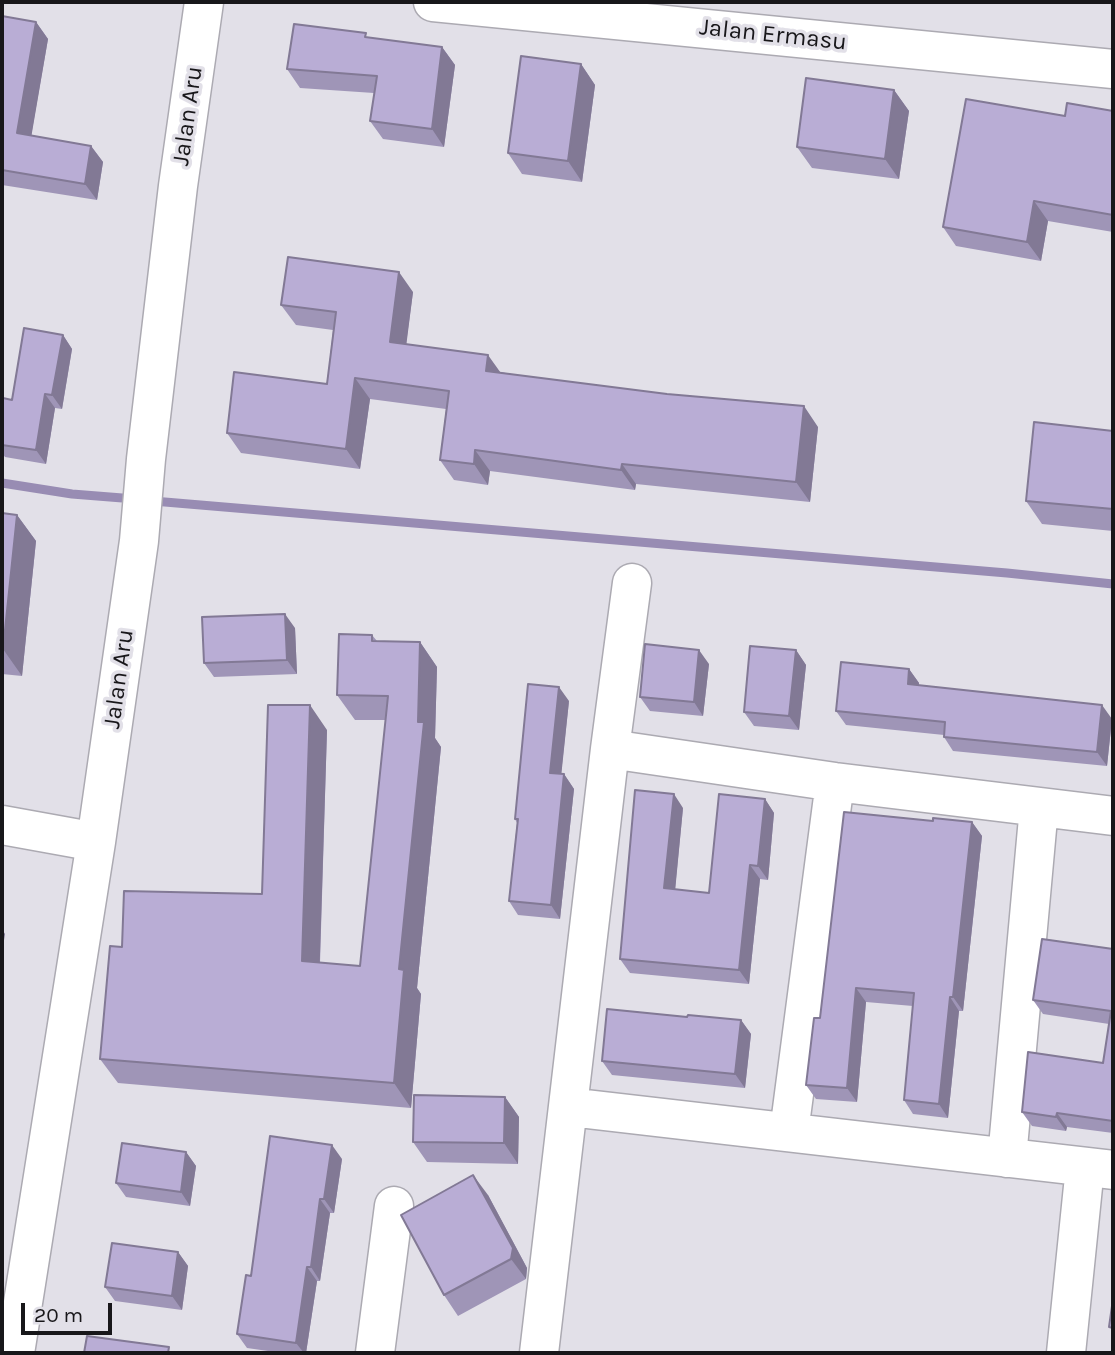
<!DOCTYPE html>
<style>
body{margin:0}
#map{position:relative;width:1115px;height:1355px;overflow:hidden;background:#e2e0e8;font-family:Karla,sans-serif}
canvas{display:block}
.frame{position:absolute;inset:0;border:4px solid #18171a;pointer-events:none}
.scale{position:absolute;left:21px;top:1303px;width:91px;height:32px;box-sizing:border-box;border:4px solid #18171a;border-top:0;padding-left:9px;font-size:21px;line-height:24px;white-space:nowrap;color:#18171a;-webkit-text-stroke:5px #e2e0e8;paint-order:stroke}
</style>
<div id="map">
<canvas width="1115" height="1355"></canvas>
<div class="frame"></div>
<div class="scale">20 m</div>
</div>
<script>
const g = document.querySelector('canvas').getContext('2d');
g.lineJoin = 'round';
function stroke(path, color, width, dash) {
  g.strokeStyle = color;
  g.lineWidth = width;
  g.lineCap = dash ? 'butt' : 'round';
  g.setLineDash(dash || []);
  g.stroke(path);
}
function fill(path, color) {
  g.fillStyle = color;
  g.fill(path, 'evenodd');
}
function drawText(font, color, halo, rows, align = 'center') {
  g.font = font + ' Karla,sans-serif';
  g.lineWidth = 7;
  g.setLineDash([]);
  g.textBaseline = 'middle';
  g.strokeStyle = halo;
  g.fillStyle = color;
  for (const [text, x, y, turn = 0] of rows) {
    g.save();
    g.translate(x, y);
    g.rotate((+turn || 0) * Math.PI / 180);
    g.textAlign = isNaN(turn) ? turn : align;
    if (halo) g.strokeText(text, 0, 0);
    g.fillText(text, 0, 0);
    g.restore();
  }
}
stroke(new Path2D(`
 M2 483 72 494 135 499
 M153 501 1007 573 1113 584`), '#988cb3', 9);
const minor = new Path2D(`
 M433 2 1113 69
 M610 749 835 782 1113 816
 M2 825 96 842
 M569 1107 1113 1170
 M789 1132 835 782
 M1007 1158 1039 807
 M15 1353 96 842 139 541 146 459 178 186 204 2
 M375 1353 394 1206
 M539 1353 610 749 632 583
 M1066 1353 1085 1167`);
stroke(minor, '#acaab2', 41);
stroke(minor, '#fff', 38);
fill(new Path2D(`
 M2 16 36 22 48 39 31 136 91 146 103 162 97 200 2 185Z
 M370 38 442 47 455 65 444 147 383 139 370 121 374 93 300 88 287 69Z
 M581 64 595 85 582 182 522 174 508 153Z
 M894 90 909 111 899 179 812 168 797 147Z
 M1113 111V232L1048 221 1041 261 956 246 943 227 1065 116Z
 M413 292 406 344 500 372 818 427 810 502 636 484 635 490 490 471 488 485 454 480 440 460 446 409 370 399 360 469 241 453 227 433 327 384 333 330 296 325 281 305Z
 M63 335 72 349 62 409 55 408 46 464 5 457 2 453V404L12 400Z
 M1113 431V531L1042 524 1026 501Z
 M2 513 17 515 36 541 22 676 2 674Z
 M295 628 297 674 214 677 204 663Z
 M372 635 377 641 420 642 437 667 435 738 441 747 417 988 421 994 411 1108 118 1083 100 1059 122 947 262 894 327 730 320 963 360 966 386 720H355L337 695Z
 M796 650 806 665 799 730 754 726 744 712Z
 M709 664 703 716 650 711 640 697Z
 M909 669 919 683V685L1112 719 1107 766 953 751 944 737V735L846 725 836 711Z
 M569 701 561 774H564L574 789 560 919 518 915 509 901 517 823 515 819Z
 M765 799 774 813 768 880 760 879 749 984 630 973 620 959 683 808 675 889 709 893Z
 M933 821 972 822 982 836 963 1011H959L948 1118 913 1114 904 1100 913 1006 866 1002 857 1102 816 1099 806 1085 820 1018Z
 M1113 949V1133L1067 1127 1066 1131 1032 1126 1022 1112 1103 1063 1109 1024 1043 1014 1033 1000Z
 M687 1017 741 1020 751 1034 745 1088 612 1075 602 1061Z
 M505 1097 519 1117 518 1164 427 1162 413 1142Z
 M186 1152 196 1166 190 1206 126 1197 116 1183Z
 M342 1159 334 1213H330L320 1281H317L306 1353H282L247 1348 237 1334 251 1276Z
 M488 1195 527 1268 526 1279 458 1316 444 1295Z
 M178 1252 188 1266 182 1310 115 1301 105 1287Z`), '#9f95b7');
fill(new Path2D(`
 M36 22 48 39 29 150 17 133Z
 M442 47 455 65 444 147 432 129Z
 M581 64 595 85 582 182 568 161Z
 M894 90 909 111 899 179 885 159Z
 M91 146 103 162 97 200 85 184Z
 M1034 201 1048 221 1041 261 1027 242Z
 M399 272 413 292 404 363 390 342Z
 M63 335 72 349 62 409 52 395Z
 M488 355 503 376 486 371Z
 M355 378 370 399 360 469 346 449Z
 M45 394 55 408 46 464 36 450Z
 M804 406 818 427 810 502 796 482Z
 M475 450 490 471 488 485 474 464Z
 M622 464 636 484 635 490 621 470Z
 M17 515 36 541 22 676 3 649Z
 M285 614 295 628 297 674 287 660Z
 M420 642 437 667 435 738 441 747 417 988 421 994 411 1108 394 1083 399 969 418 722Z
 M699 650 709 664 703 716 694 702Z
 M796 650 806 665 799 730 789 716Z
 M909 669 919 683 917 698 908 684Z
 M559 687 569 701 560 787 550 773Z
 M310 705 327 730 319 986 302 961Z
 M1102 705 1112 719 1107 766 1097 752Z
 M564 774 574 789 560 919 551 905Z
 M674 794 683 808 674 902 664 888Z
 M765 799 774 813 768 880 758 866Z
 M972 822 982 836 963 1011 953 997Z
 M750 865 760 879 749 984 739 970Z
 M2 929 5 934 2 953Z
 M856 988 866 1002 857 1102 847 1088Z
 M950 997 959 1011 948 1118 939 1104Z
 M741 1020 751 1034 745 1088 735 1074Z
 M505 1097 519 1117 518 1164 504 1143Z
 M1057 1113 1067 1127 1066 1131 1056 1117Z
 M332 1145 342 1159 334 1213 324 1199Z
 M186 1152 196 1166 190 1206 181 1192Z
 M473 1175 488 1195 527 1268 526 1279 511 1259Z
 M320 1199 330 1213 320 1281 311 1267Z
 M178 1252 188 1266 182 1310 172 1296Z
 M307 1267 317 1281 306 1353H304L296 1343Z`), '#827995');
const building = new Path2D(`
 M2 16 36 22 17 133 91 146 85 184 2 170Z
 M294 24 366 33 365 37 442 47 432 129 370 121 377 76 287 69Z
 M521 56 581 64 568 161 508 153Z
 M806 78 894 90 885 159 797 147Z
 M966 99 1065 116 1067 103 1113 111V215L1034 201 1027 242 943 227Z
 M288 257 399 272 390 342 488 355 486 371 667 394 804 406 796 482 622 464 621 470 475 450 474 464 440 460 449 391 355 378 346 449 227 433 234 372 327 384 336 312 281 305Z
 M24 328 63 335 52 395 45 394 36 450 2 445V404L3 398 12 400Z
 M1034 422 1113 431V509L1026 501Z
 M2 513 17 515 3 649H2Z
 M285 614 287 660 204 663 202 617Z
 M339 634 372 635V641L420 642 418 722H424L399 969 404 970 394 1083 100 1059 110 946 122 947 124 891 262 894 268 705H310L302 961 360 966 388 696 337 695Z
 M645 644 699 650 694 702 640 697Z
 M750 646 796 650 789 716 744 712Z
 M841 662 909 669 908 684 1102 705 1097 752 944 737 945 722 836 711Z
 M528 684 559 687 550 773 564 774 551 905 509 901 518 819H515Z
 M635 790 674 794 664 888 709 893 719 794 765 799 758 866 750 865 739 970 620 959Z
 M844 812 933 821V818L972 822 953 997H950L939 1104 904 1100 914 993 856 988 847 1088 806 1085 814 1018H820Z
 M1042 939 1113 949V1121L1057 1113 1056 1117 1022 1112 1028 1052 1103 1063 1111 1011 1033 1000Z
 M607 1009 687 1017 688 1015 741 1020 735 1074 602 1061Z
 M414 1095 505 1097 504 1143 413 1142Z
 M270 1136 332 1145 324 1199H320L311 1267H307L296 1343 237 1334 246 1275 251 1276Z
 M122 1143 186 1152 181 1192 116 1183Z
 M473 1175 513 1248 511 1259 444 1295 401 1215Z
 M112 1243 178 1252 172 1296 105 1287Z
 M1113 1299V1328L1109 1327Z
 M87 1336 169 1347 168 1353H84Z`);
fill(building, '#b9add5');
stroke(building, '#827995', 2);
drawText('24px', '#18171a', '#e2e0e8', [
 ["Jalan Ermasu",773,35,6],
 ["Jalan Aru",188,116,-82],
 ["Jalan Aru",119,679,-82]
]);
</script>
